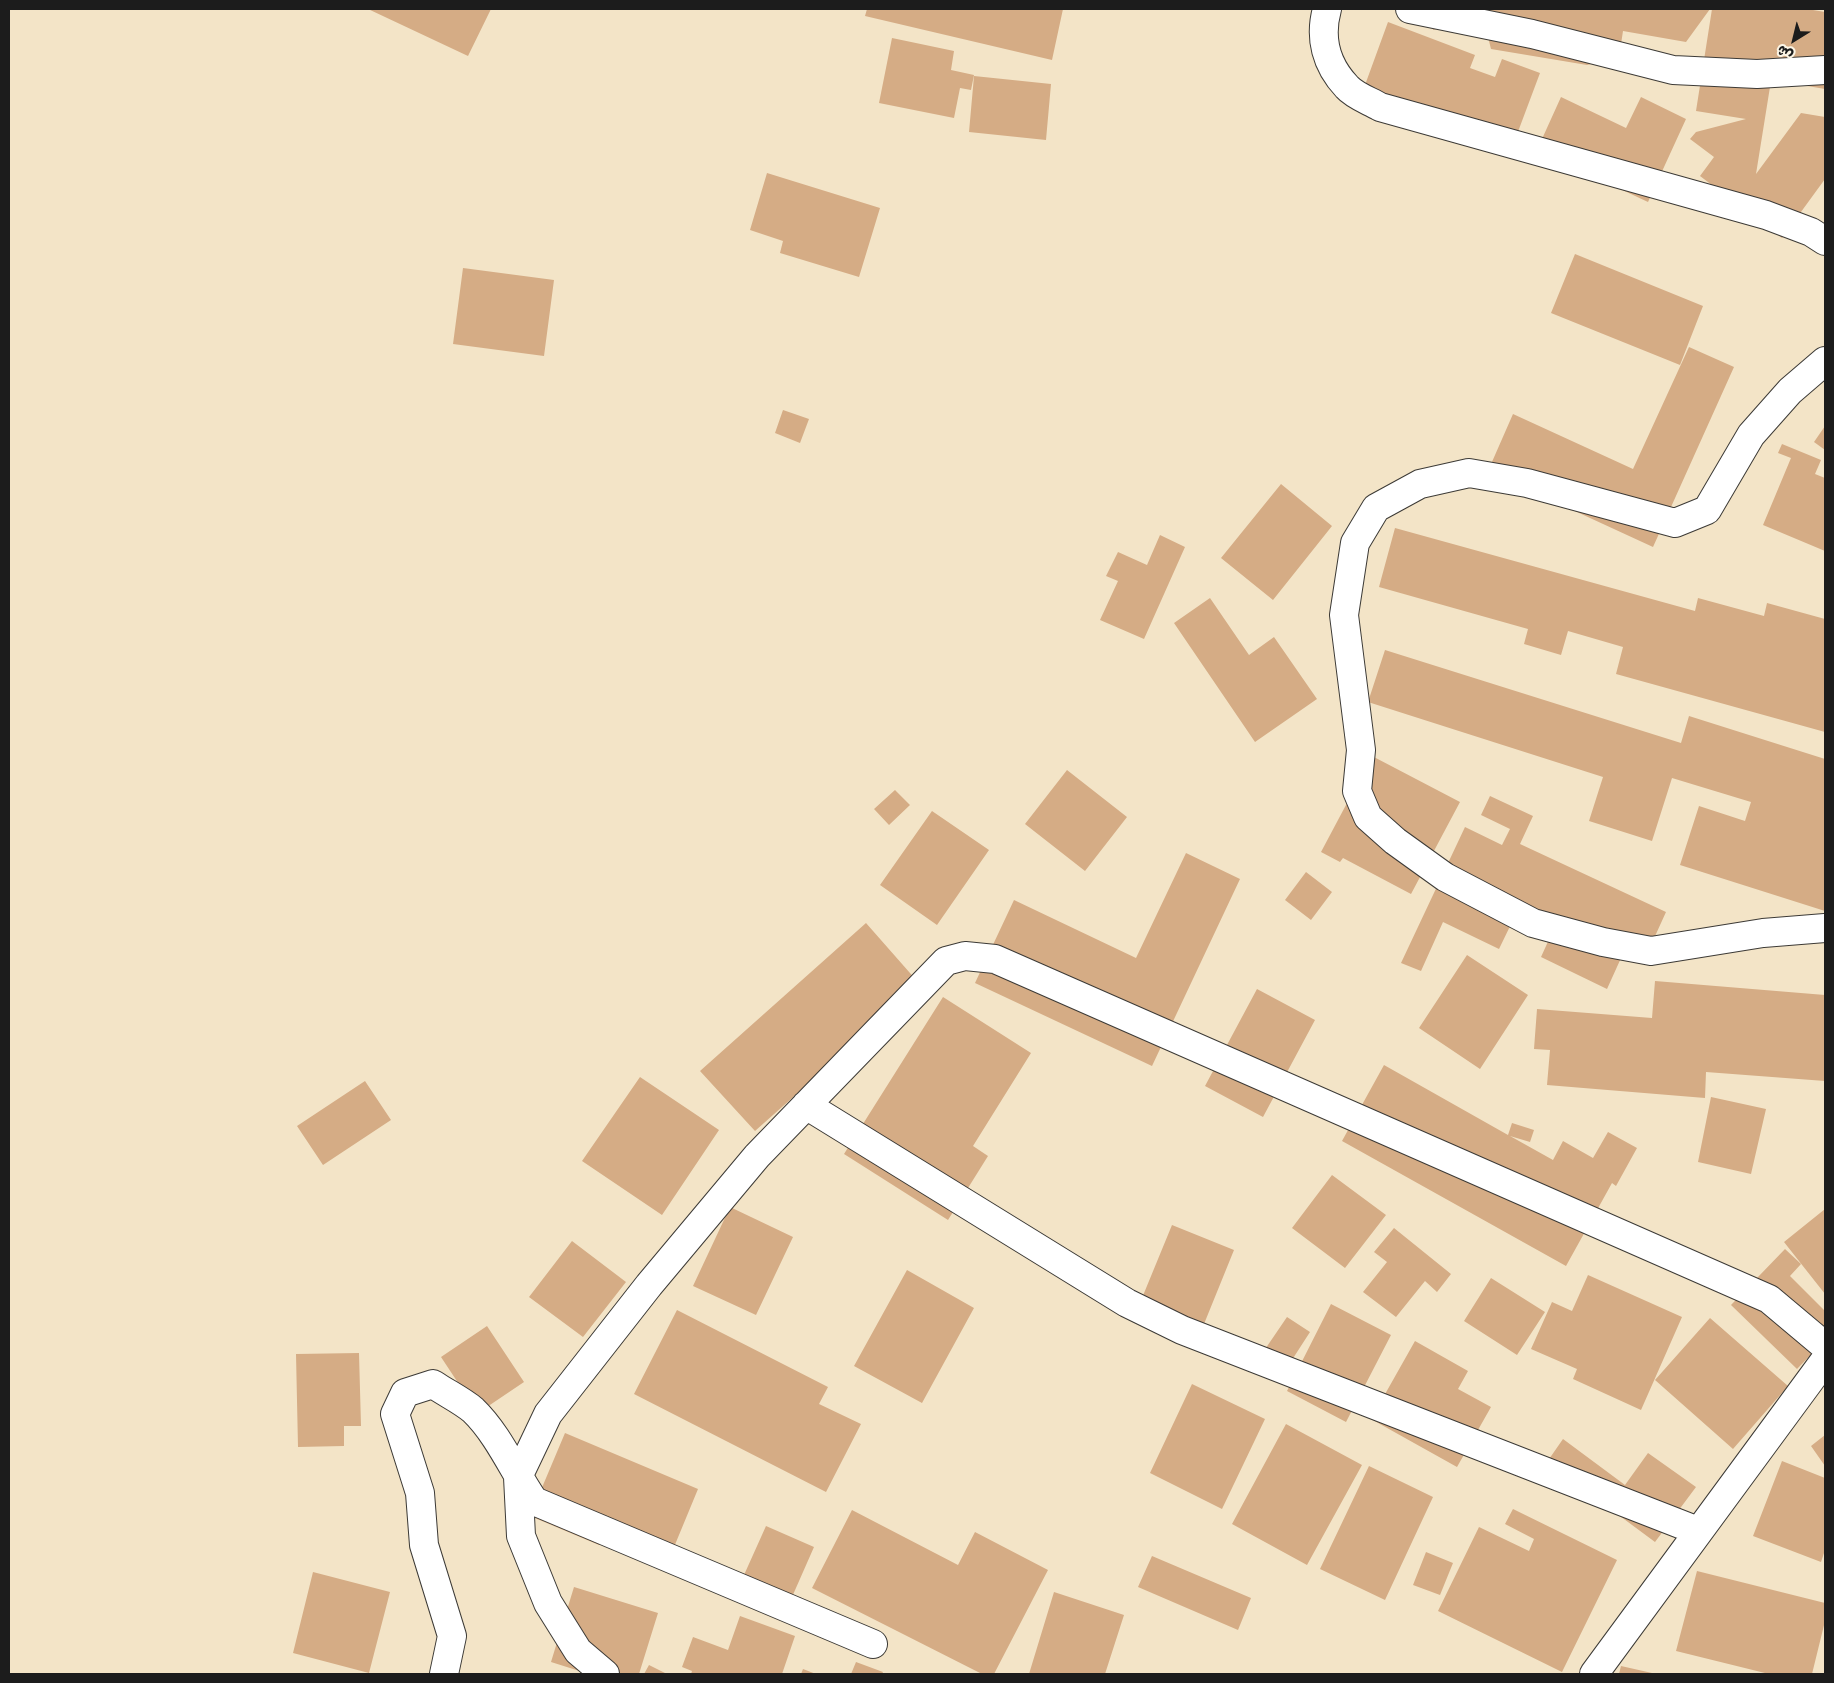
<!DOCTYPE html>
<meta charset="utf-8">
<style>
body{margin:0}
#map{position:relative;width:1834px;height:1683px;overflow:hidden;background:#f3e4c7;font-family:Sriracha,"Playpen Sans Arabic",sans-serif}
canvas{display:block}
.frame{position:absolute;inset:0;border:10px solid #1c1c1c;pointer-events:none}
.north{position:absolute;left:1769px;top:15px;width:50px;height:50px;-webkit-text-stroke:4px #fcf5e5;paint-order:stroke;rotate:216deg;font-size:14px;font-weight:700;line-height:20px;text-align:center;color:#1c1c1c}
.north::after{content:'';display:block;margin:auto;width:18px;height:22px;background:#1c1c1c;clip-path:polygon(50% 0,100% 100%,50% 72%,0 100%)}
</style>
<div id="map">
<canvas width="1834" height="1683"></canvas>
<div class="frame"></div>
<div class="north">ش</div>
</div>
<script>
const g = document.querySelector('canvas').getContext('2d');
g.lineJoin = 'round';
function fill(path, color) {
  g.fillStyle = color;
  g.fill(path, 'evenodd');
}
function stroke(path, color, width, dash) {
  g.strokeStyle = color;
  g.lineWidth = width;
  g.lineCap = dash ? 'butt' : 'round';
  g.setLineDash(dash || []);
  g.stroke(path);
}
fill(new Path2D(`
 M368 9H491L468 56Z
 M867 9H1063L1052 60 865 16Z
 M1436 9H1710L1686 42 1623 31 1619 57 1587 65 1491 49 1483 17 1433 30Z
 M1712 9H1807L1825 12V89L1790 83 1774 62 1756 174 1801 113 1825 117V179L1782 238 1700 176 1714 157 1690 139 1696 132 1746 119 1696 111Z
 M1388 22 1475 55 1470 68 1495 77 1502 59 1540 73 1510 153 1361 96Z
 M892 38 954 51 951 70 974 75 971 90 960 88 954 118 879 103Z
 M974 76 1051 84 1046 140 969 132Z
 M1561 97 1626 128 1641 97 1686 119 1648 202 1537 150Z
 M767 173 880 208 859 277 780 253 783 241 750 230Z
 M1575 254 1703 306 1680 365 1551 313Z
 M463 268 554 280 544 356 453 344Z
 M1689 347 1734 367 1653 547 1488 471 1513 414 1633 469Z
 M783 410 809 419 800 443 775 433Z
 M1825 426V450L1814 442Z
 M1782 444 1821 460 1815 474 1825 478V551L1763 525 1791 458 1778 453Z
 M1281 484 1332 526 1273 600 1221 558Z
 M1395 528 1695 611 1698 598 1764 616 1767 603 1825 619V732L1616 674 1623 647 1568 631 1561 655 1524 644 1528 629 1379 587Z
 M1160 535 1185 547 1144 639 1100 620 1118 581 1106 576 1118 552 1147 565Z
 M1210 598 1249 655 1274 637 1317 699 1255 742 1174 623Z
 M1385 650 1681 743 1689 716 1825 759V911L1680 865 1699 806 1745 821 1751 802 1672 778 1652 841 1589 821 1603 777 1368 702Z
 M1372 756 1460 802 1411 894 1343 858 1340 862 1321 852Z
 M1067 770 1127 817 1085 871 1025 824Z
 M895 790 910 805 889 825 874 809Z
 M1490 796 1533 816 1520 844 1666 912 1646 956 1626 947 1607 989 1541 957 1551 935 1514 918 1499 949 1443 922 1421 971 1401 963 1465 827 1502 845 1510 829 1481 815Z
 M932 811 989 850 937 925 880 885Z
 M1186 853 1240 879 1152 1066 975 983 1014 900 1136 958Z
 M1306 872 1332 892 1311 920 1285 900Z
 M866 923 917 981 837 1058 755 1131 700 1071Z
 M1467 955 1528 995 1480 1069 1419 1028Z
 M1655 981 1825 995V1081L1706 1072 1705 1098 1547 1085 1550 1050 1534 1049 1537 1009 1652 1018Z
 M1257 989 1315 1020 1263 1117 1205 1086Z
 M943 997 1031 1053 973 1146 988 1156 948 1220 844 1154Z
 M1384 1065 1508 1135 1512 1123 1534 1130 1530 1142 1510 1136 1553 1160 1563 1141 1593 1158 1608 1132 1637 1148 1616 1186 1612 1183 1566 1266 1342 1141Z
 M640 1077 719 1130 662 1215 582 1161Z
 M365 1081 391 1120 323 1165 297 1126Z
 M1711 1097 1766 1109 1751 1174 1698 1162Z
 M1332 1175 1386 1215 1345 1268 1292 1228Z
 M730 1207 793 1237 756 1315 693 1286Z
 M1825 1209V1294L1784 1242Z
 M1172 1225 1234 1250 1204 1324 1142 1298Z
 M1394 1228 1451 1274 1437 1292 1425 1281 1396 1317 1363 1292 1387 1262 1374 1252Z
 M572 1241 626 1282 583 1337 529 1297Z
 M1785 1249 1801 1264 1790 1276 1825 1311V1340L1797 1369 1731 1305Z
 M907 1270 974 1308 922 1403 854 1366Z
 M1588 1275 1682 1317 1641 1410 1573 1379 1577 1369 1531 1349 1552 1302 1572 1311Z
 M1491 1278 1545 1312 1517 1355 1464 1321Z
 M1331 1304 1391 1335 1346 1422 1287 1391Z
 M677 1310 828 1387 819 1404 861 1424 826 1492 634 1394Z
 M1287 1317 1310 1332 1279 1380 1255 1364Z
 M1710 1318 1788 1386 1733 1449 1655 1380Z
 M487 1326 524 1382 478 1413 441 1357Z
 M1415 1341 1468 1371 1458 1389 1491 1407 1457 1467 1371 1419Z
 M359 1353 361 1426H344V1446L298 1447 296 1354Z
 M1192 1384 1265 1419 1222 1509 1150 1473Z
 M1286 1424 1362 1465 1307 1565 1232 1524Z
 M565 1433 698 1489 667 1564 609 1520 599 1545 530 1516Z
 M1825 1435V1466L1811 1446Z
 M1563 1439 1625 1485 1648 1453 1696 1487 1655 1542 1547 1462Z
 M1782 1461 1825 1478V1550L1821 1562 1753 1536Z
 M1369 1466 1433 1497 1385 1600 1320 1569Z
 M1513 1509 1617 1560 1562 1672 1438 1611 1479 1527 1529 1551 1534 1539 1505 1524Z
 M852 1510 958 1565 975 1532 1048 1570 994 1674H982L812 1588Z
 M766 1526 814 1547 792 1597 744 1575Z
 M1426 1552 1453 1563 1440 1595 1413 1585Z
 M1152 1556 1251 1598 1238 1630 1138 1587Z
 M1697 1571 1825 1603V1621L1812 1674H1769L1676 1651Z
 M313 1572 390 1592 369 1673 293 1653Z
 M574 1587 658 1613 639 1674H589L551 1662Z
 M1054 1592 1124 1615 1105 1674H1029Z
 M740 1616 795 1636 782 1674H691L692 1671 682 1667 693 1637 728 1650Z
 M856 1662 883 1672 882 1674H851Z
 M649 1665 667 1674H644Z
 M1621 1666 1652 1673V1674H1619Z
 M803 1669 816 1674H801Z`), '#d5ac85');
const minor = new Path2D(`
 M1327 9C1319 38 1326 65 1347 87 1355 96 1370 101 1380 107L1766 215 1811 232 1825 241
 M1410 9 1532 34 1673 70 1757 74 1825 70
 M1825 361 1790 391 1751 435 1707 510 1675 523 1527 483 1469 473 1420 484 1376 508 1355 543 1344 615 1361 750 1357 791 1368 817 1395 841 1445 877 1533 923 1603 942 1651 951 1763 933 1825 928
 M806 1105 1127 1303 1182 1330 1698 1531
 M444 1674 452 1636 424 1545 420 1493 395 1414 405 1393 433 1384C446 1393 461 1400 473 1410 499 1435 514 1472 534 1501L873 1644
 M605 1674 578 1651 548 1603 521 1536 518 1477 548 1414 649 1285 757 1156 946 961 965 956 995 959 1769 1299 1825 1346
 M1594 1674 1825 1360`);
stroke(minor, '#3c3a36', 30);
stroke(minor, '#fff', 28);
</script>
